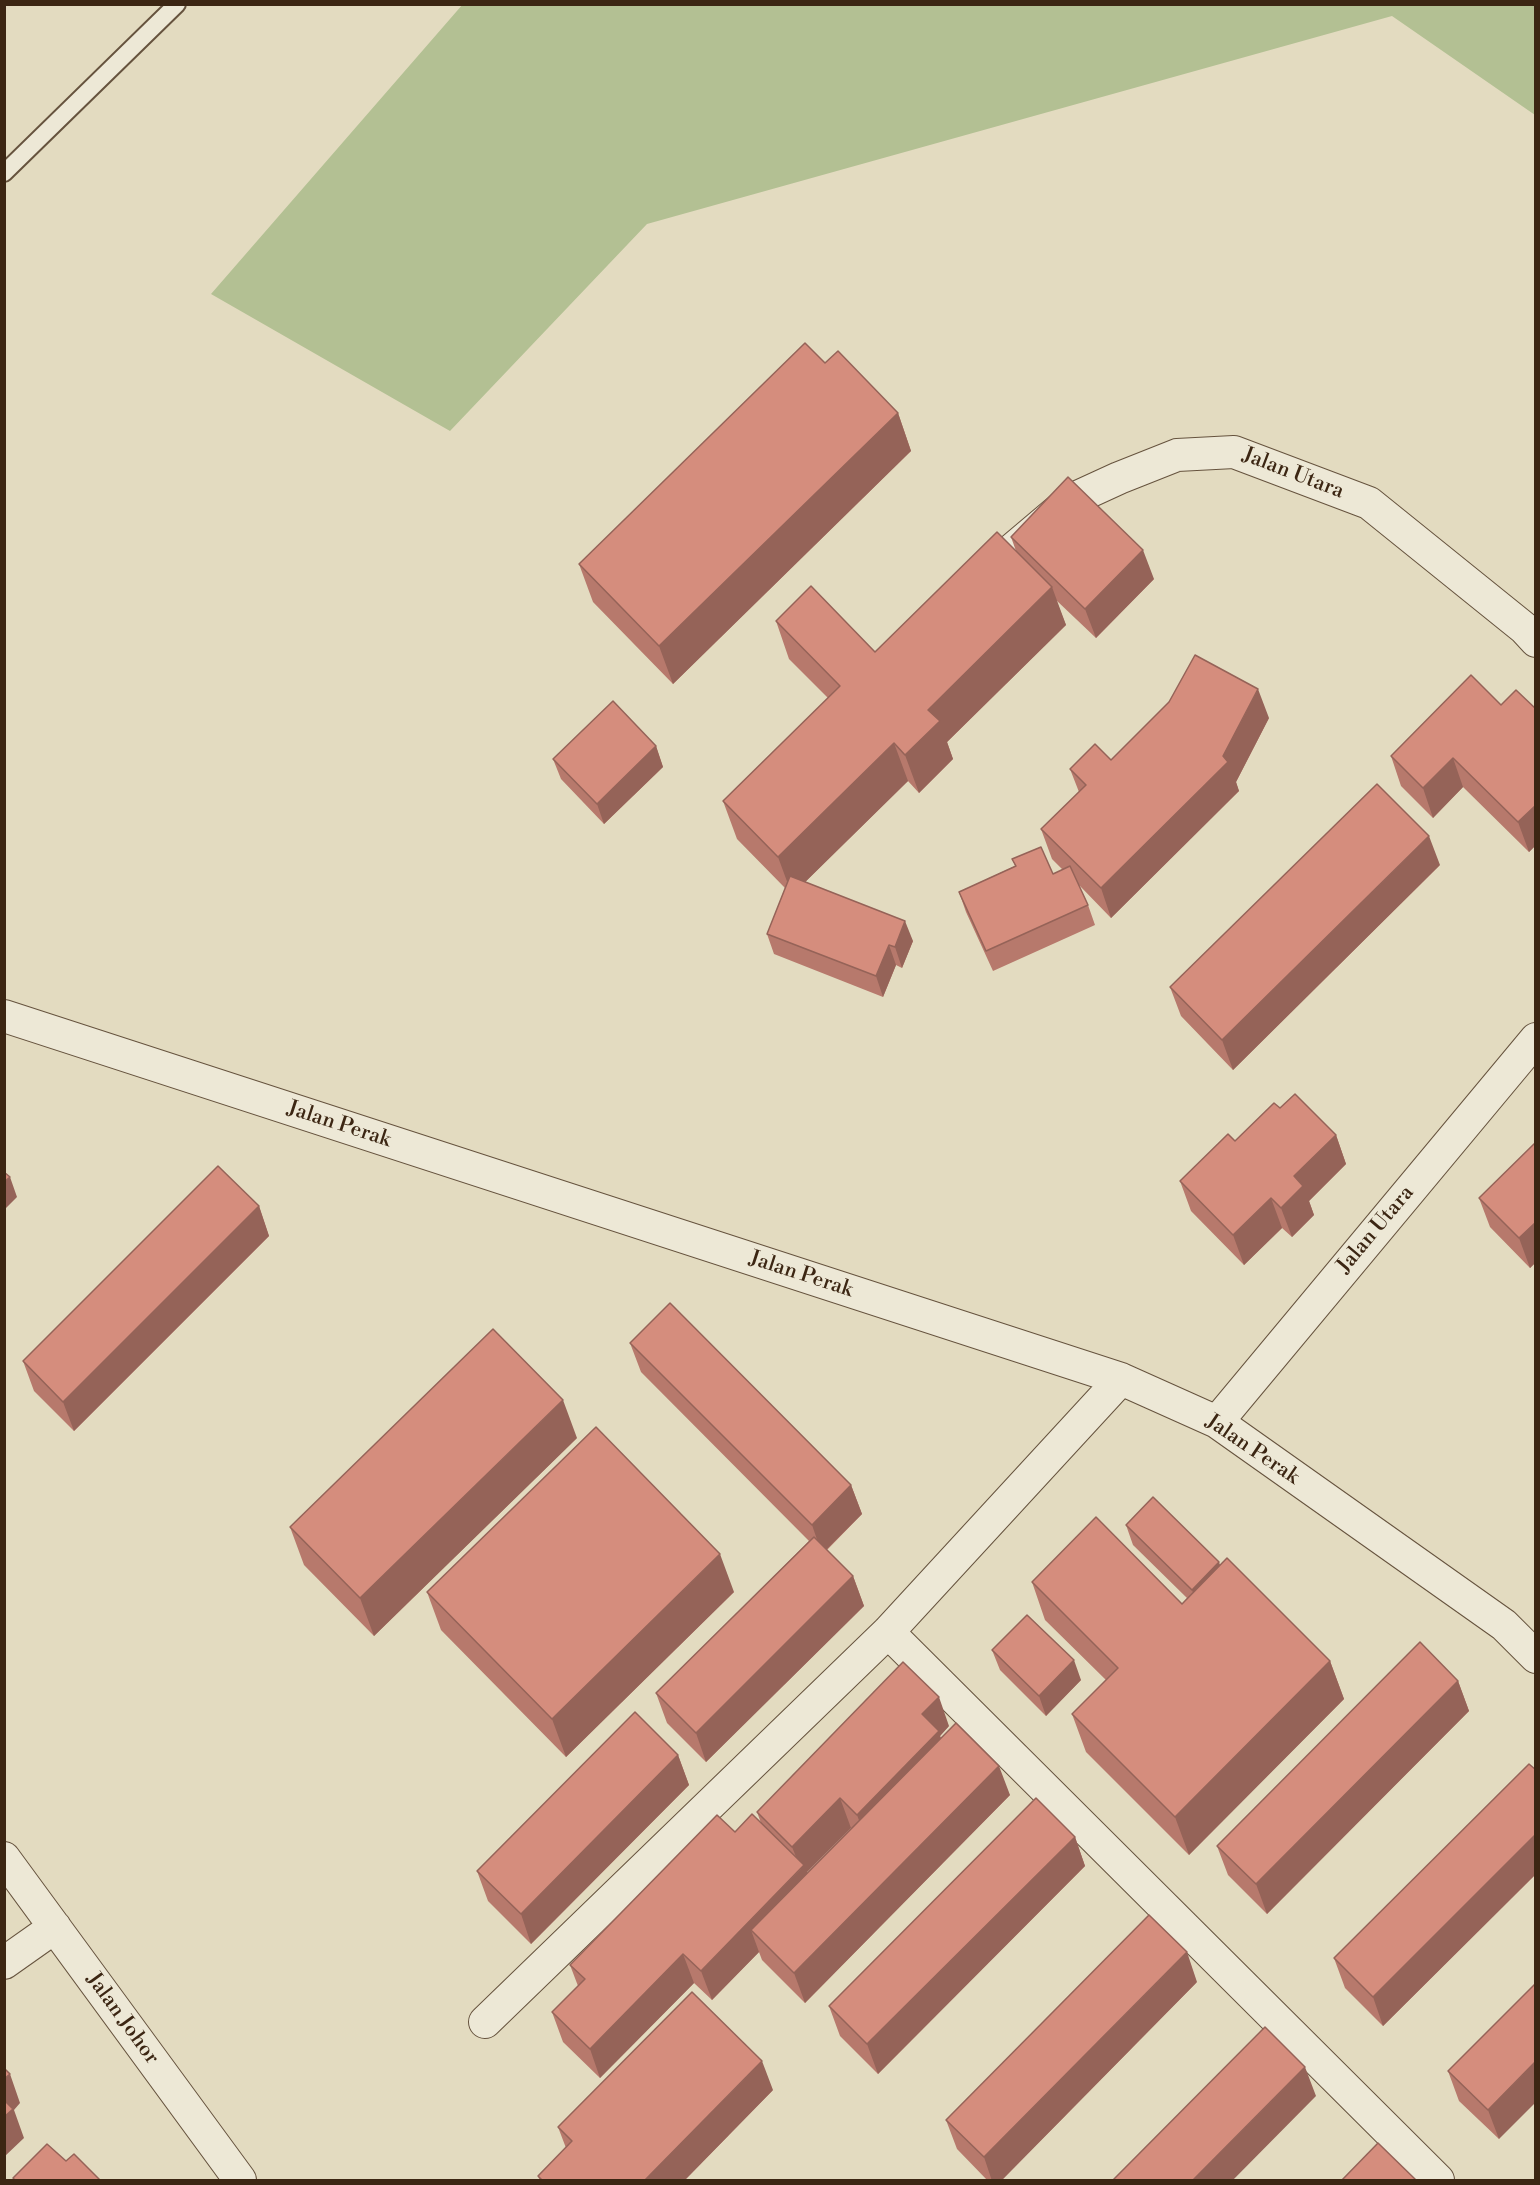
<!DOCTYPE html>
<style>
body{margin:0}
#map{position:relative;width:1540px;height:2185px;overflow:hidden;background:#e3dbc0;font-family:"Libre Bodoni",serif}
canvas{display:block}
.frame{position:absolute;inset:0;border:6px solid #3c2613;pointer-events:none}
</style>
<div id="map">
<canvas width="1540" height="2185"></canvas>
<div class="frame"></div>
</div>
<script>
const g = document.querySelector('canvas').getContext('2d');
g.lineJoin = 'round';
function fill(path, color) {
  g.fillStyle = color;
  g.fill(path, 'evenodd');
}
function stroke(path, color, width, dash) {
  g.strokeStyle = color;
  g.lineWidth = width;
  g.lineCap = dash ? 'butt' : 'round';
  g.setLineDash(dash || []);
  g.stroke(path);
}
function drawText(font, color, halo, rows, align = 'center') {
  g.font = font + ' "Libre Bodoni",serif';
  g.lineWidth = 6;
  g.setLineDash([]);
  g.textBaseline = 'middle';
  g.strokeStyle = halo;
  g.fillStyle = color;
  for (const [text, x, y, turn = 0] of rows) {
    g.save();
    g.translate(x, y);
    g.rotate((+turn || 0) * Math.PI / 180);
    g.textAlign = isNaN(turn) ? turn : align;
    if (halo) g.strokeText(text, 0, 0);
    g.fillText(text, 0, 0);
    g.restore();
  }
}
fill(new Path2D(`
 M463 4 1535 5V115L1392 16 647 224 450 431 211 294Z`), '#b3c093');
const lane = new Path2D(`
 M4 173 177 4`);
const street = new Path2D(`
 M981 576 1071 500 1119 478 1177 455 1234 452 1369 503 1524 628 1536 641
 M4 1016 1121 1379 1217 1422 1504 1625 1536 1657
 M1217 1422 1536 1039
 M888 1632 1438 2180
 M4 1858 240 2180
 M4 1963 55 1927
 M485 2022 888 1632 1121 1379`);
stroke(lane, '#66533e', 20);
stroke(street, '#66533e', 34);
stroke(lane, '#ede8d6', 16);
stroke(street, '#ede8d6', 32);
fill(new Path2D(`
 M825 363 898 413 911 451 673 684 593 602 579 564Z
 M1011 537 1154 579 1096 638 1056 600 1066 625 947 742 953 759 919 793 908 781 805 882 913 941 902 968 896 965 883 997 774 954 767 934 785 888 737 839 723 801 828 698 789 659 776 621 875 652 1016 551Z
 M1501 705 1536 709V845L1529 852 1463 787 1433 818 1401 786 1391 756Z
 M1269 718 1236 782 1239 791 1111 918 1079 885 1088 905 1095 925 993 971 966 912 959 892 1015 866 1012 859 1053 874 1063 870 1052 859 1041 829 1079 792 1070 769 1111 760Z
 M656 746 663 767 604 824 561 779 553 759Z
 M1440 865 1233 1070 1181 1016 1170 987Z
 M1280 1108 1336 1135 1346 1164 1309 1201 1314 1215 1292 1237 1282 1228 1244 1265 1191 1211 1180 1181Z
 M1536 1142V1262L1530 1268 1490 1227 1479 1198Z
 M259 1206 269 1236 74 1431 34 1391 23 1361Z
 M630 1343 851 1485 862 1514 827 1550 853 1576 864 1606 706 1762 667 1723 656 1693 809 1541 641 1372Z
 M577 1438 374 1636 304 1565 290 1527Z
 M1126 1525 1220 1565 1330 1661 1344 1699 1189 1855 1086 1752 1072 1714 1106 1680 1045 1620 1032 1582 1182 1604 1187 1598 1133 1545Z
 M427 1592H734L566 1757 441 1630Z
 M992 1650 1081 1680 1046 1716 1000 1670Z
 M1458 1681 1469 1711 1267 1914 1228 1875 1217 1846Z
 M949 1726 940 1736 941 1738 1010 1795 805 2003 762 1960 759 1952 712 2000 694 1983 600 2078 563 2042 552 2012 578 1986 570 1965 735 1832 761 1823 757 1812ZM851 1828 852 1829 808 1873 807 1872Z
 M678 1755 689 1785 531 1944 488 1901 477 1871Z
 M1536 1770V1874L1383 2026 1345 1988 1334 1958Z
 M1075 1837 1085 1866 878 2074 840 2036 829 2006Z
 M1197 1982 1001 2181H988L957 2149 946 2120Z
 M1536 1983 1499 2139 1459 2101 1448 2071Z
 M773 2090 684 2181H540L538 2176 566 2148 558 2127Z`), '#b7796c');
fill(new Path2D(`
 M898 413 911 451 673 684 659 646Z
 M1143 550 1154 579 1096 638 1085 609Z
 M1052 587 1066 625 947 742 953 759 919 793 905 755 928 710Z
 M1258 689 1269 718 1236 782 1239 791 1111 918 1101 888 1223 756Z
 M894 743 908 781 792 895 778 857Z
 M656 746 663 767 604 824 597 804Z
 M1453 758 1463 787 1433 818 1423 788Z
 M1536 805V845L1529 852 1518 822Z
 M1429 836 1440 865 1233 1070 1222 1040Z
 M905 921 913 941 902 968 895 947Z
 M889 945 896 965 883 997 876 976Z
 M1336 1135 1346 1164 1309 1201 1314 1215 1292 1237 1281 1208 1294 1176Z
 M10 1177 17 1197 4 1210V1182Z
 M1271 1198 1282 1228 1244 1265 1233 1235Z
 M259 1206 269 1236 74 1431 63 1402Z
 M1536 1222V1262L1530 1268 1519 1238Z
 M563 1400 577 1438 374 1636 360 1598Z
 M851 1485 862 1514 822 1554 812 1525Z
 M720 1554 734 1592 566 1757 552 1719Z
 M1219 1562 1226 1583 1200 1610 1192 1590Z
 M853 1576 864 1606 706 1762 696 1733Z
 M1074 1660 1081 1680 1046 1716 1039 1696Z
 M1330 1661 1344 1699 1189 1855 1175 1817Z
 M1458 1681 1469 1711 1267 1914 1256 1884Z
 M939 1697 949 1726 940 1736 950 1761 868 1844 857 1815 922 1714Z
 M678 1755 689 1785 531 1944 521 1914Z
 M999 1766 1010 1795 805 2003 794 1973Z
 M840 1798 851 1828 807 1872 815 1895 751 1930 759 1952 712 2000 701 1971 801 1869 792 1847Z
 M1536 1834V1874L1383 2026 1373 1997Z
 M1075 1837 1085 1866 878 2074 867 2044Z
 M1187 1952 1197 1982 1001 2181H992L984 2157Z
 M683 1954 694 1983 600 2078 590 2049Z
 M762 2061 773 2090 684 2181H644Z
 M1536 2061V2102L1499 2139 1488 2110Z
 M1305 2067 1316 2096 1232 2181H1192Z
 M10 2074 20 2103 14 2110 24 2138 4 2157V2079Z`), '#956358');
const building = new Path2D(`
 M805 343 825 363 838 351 898 413 659 646 579 564Z
 M1068 477 1143 550 1085 609 1011 537Z
 M997 532 1052 587 928 710 940 721 905 755 894 743 778 857 723 801 840 686 776 621 811 586 875 652Z
 M1195 655 1258 689 1223 756 1228 762 1101 888 1041 829 1086 785 1070 769 1095 744 1111 760 1169 702Z
 M1471 675 1501 705 1516 690 1536 709V805L1518 822 1453 758 1423 788 1391 756Z
 M613 701 656 746 597 804 553 759Z
 M1377 784 1429 836 1222 1040 1170 987Z
 M1041 847 1053 874 1070 866 1088 905 986 951 959 892 1016 866 1012 859Z
 M790 876 905 921 895 947 889 945 876 976 767 934Z
 M1295 1094 1336 1135 1294 1176 1303 1186 1281 1208 1271 1198 1233 1235 1180 1181 1228 1134 1235 1141 1274 1103 1280 1108Z
 M1536 1142V1222L1519 1238 1479 1198Z
 M218 1166 259 1206 63 1402 23 1361Z
 M4 1172 10 1177 4 1182Z
 M670 1303 851 1485 812 1525 630 1343Z
 M493 1329 563 1400 360 1598 290 1527Z
 M596 1427 720 1554 552 1719 427 1592Z
 M1153 1497 1219 1562 1192 1590 1126 1525Z
 M1096 1517 1182 1604 1227 1558 1330 1661 1175 1817 1072 1714 1118 1668 1032 1582Z
 M814 1537 853 1576 696 1733 656 1693Z
 M1027 1615 1074 1660 1039 1696 992 1650Z
 M1420 1642 1458 1681 1256 1884 1217 1846Z
 M903 1662 939 1697 922 1714 939 1731 857 1815 840 1798 792 1847 757 1812Z
 M635 1712 678 1755 521 1914 477 1871Z
 M956 1723 999 1766 794 1973 751 1930Z
 M1529 1764 1536 1770V1834L1373 1997 1334 1958Z
 M1036 1798 1075 1837 867 2044 829 2006Z
 M752 1814 804 1865 701 1971 683 1954 590 2049 552 2012 585 1979 570 1965 717 1815 735 1832Z
 M1149 1915 1187 1952 984 2157 946 2120Z
 M1536 1983V2061L1488 2110 1448 2071Z
 M692 1992 762 2061 644 2181H543L538 2176 572 2141 558 2127Z
 M1265 2027 1305 2067 1192 2181H1112Z
 M4 2068 10 2074 4 2079Z
 M4 2100 13 2109 4 2117Z
 M1378 2143 1416 2180 1415 2181H1341Z
 M47 2144 66 2161 74 2154 101 2181H16L13 2178Z`);
fill(building, '#d58d7d');
stroke(building, '#956358', 1.5);
drawText('21px', '#3c2613', '#ede8d6', [
 ["Jalan Utara",1293,474,21],
 ["Jalan Perak",339,1125,18],
 ["Jalan Utara",1376,1230,-50],
 ["Jalan Perak",801,1275,18],
 ["Jalan Perak",1252,1450,34],
 ["Jalan Johor",122,2019,54]
]);
</script>
